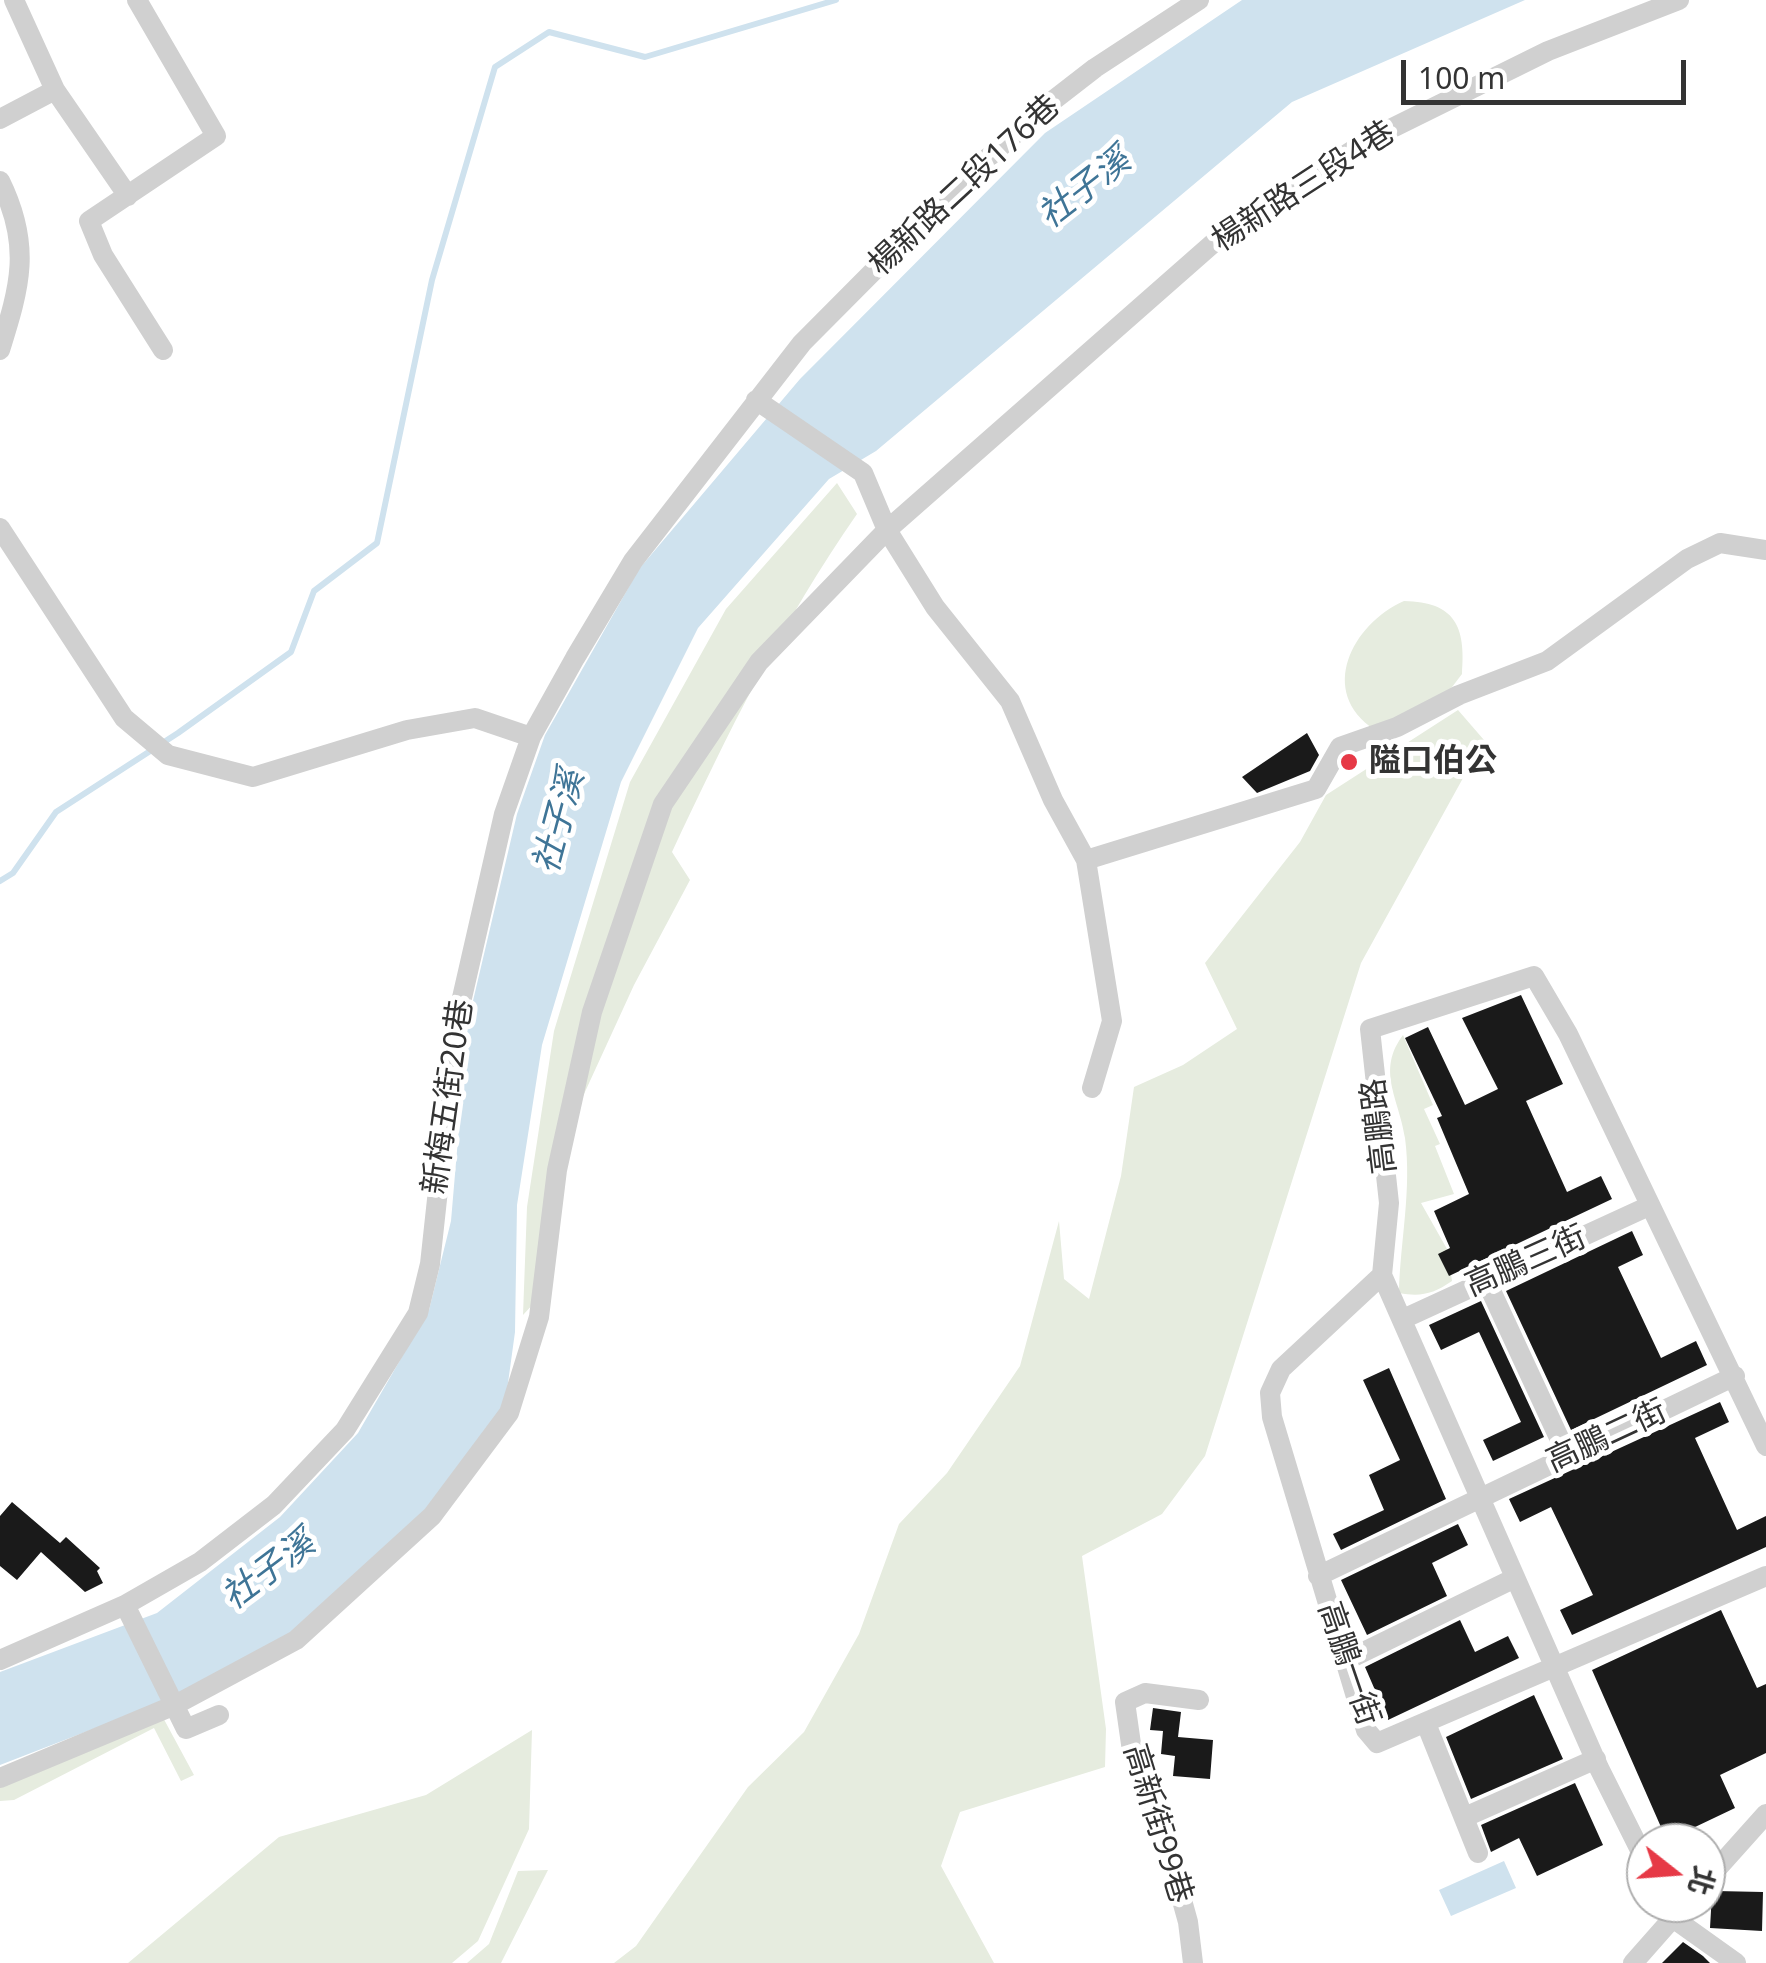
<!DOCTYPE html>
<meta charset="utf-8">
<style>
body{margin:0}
#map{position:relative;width:1766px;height:1963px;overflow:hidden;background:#fff;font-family:"Noto Sans","Noto Sans TC",sans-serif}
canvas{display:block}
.north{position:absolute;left:1626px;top:1823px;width:100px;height:100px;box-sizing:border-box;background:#fff;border:2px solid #adadad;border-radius:50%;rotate:107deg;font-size:28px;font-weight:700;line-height:40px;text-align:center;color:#333}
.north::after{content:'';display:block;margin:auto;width:35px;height:45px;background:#e63946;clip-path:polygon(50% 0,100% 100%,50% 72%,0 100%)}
.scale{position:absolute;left:1401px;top:60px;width:285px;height:45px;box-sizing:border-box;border:5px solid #333;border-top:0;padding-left:12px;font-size:30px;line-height:35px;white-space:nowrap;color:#333;-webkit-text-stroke:8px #fff;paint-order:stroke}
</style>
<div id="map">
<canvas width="1766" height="1963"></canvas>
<div class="north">北</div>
<div class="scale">100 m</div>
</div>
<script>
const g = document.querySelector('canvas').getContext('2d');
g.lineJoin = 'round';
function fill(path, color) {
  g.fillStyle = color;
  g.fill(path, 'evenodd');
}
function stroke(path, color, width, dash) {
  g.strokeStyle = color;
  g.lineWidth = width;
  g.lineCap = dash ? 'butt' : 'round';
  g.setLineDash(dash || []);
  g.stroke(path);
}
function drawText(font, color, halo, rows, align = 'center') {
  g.font = font + ' "Noto Sans","Noto Sans TC",sans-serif';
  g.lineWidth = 10;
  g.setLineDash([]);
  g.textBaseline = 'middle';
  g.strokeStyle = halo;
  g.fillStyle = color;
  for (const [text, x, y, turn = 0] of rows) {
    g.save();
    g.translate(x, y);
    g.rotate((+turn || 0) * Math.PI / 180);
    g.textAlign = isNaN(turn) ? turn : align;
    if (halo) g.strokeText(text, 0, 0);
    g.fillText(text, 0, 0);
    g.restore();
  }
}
fill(new Path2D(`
 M837 483 857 514C783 620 727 735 672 852L690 880 634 985 551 1166 535 1302 523 1315 527 1207 554 1031 630 782 726 609Z
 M1404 601C1455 602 1466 626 1462 674L1446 695 1375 730C1317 692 1352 624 1404 601Z
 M1458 710 1484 740 1361 963 1205 1456 1162 1514 1082 1556 1106 1729 1105 1767 960 1812 941 1866 994 1963H614L636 1946 748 1787 804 1732 859 1634 899 1524 947 1473 1020 1366 1059 1221 1064 1279 1089 1299 1121 1176 1134 1087 1183 1065 1237 1029 1205 963 1300 842 1326 795Z
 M1403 1035 1433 1105 1424 1109 1440 1144 1435 1146 1454 1194 1421 1203 1447 1249 1452 1281C1433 1294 1421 1297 1399 1293 1400 1242 1412 1190 1405 1138 1399 1098 1376 1071 1403 1035Z
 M160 1712 194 1775 181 1781 154 1728 14 1800 0 1801V1772Z
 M532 1730 529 1829 478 1941 452 1963H128L279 1837 426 1795Z
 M548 1870 501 1963H467L489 1944 518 1871Z`), '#e6ecdf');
fill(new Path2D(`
 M1242 0H1525L1292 102 876 451 829 479 698 628 621 782 542 1045 517 1205 515 1332 504 1412 425 1515 293 1633 155 1705 0 1765V1672L157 1613 280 1517 358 1433 429 1310 451 1221 468 1022 517 814 545 735 639 569 800 379 1045 133Z
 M1504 1861 1516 1888 1451 1916 1439 1890Z`), '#cfe2ee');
stroke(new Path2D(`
 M0 881 13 873 56 812 178 733 291 652 314 591 377 543 432 280 495 67 549 32 645 57 836 0`), '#cfe2ee', 6);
fill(new Path2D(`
 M1307 733 1319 755 1310 771 1257 793 1242 777Z
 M1521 995 1563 1084 1526 1101 1544 1141 1567 1192 1601 1176 1612 1199 1449 1276 1438 1254 1450 1248 1434 1211 1469 1194 1437 1118 1442 1116 1405 1038 1428 1027 1465 1105 1498 1089 1462 1018Z
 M1632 1231 1643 1255 1618 1267 1661 1358 1696 1341 1707 1365 1571 1430 1506 1291Z
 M1481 1301 1544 1437 1493 1461 1483 1440 1521 1422 1479 1332 1441 1350 1429 1325Z
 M1389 1368 1446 1499 1341 1550 1333 1534 1384 1510 1369 1475 1400 1460 1363 1380Z
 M1720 1402 1729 1422 1695 1438 1737 1530 1766 1516V1547L1572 1635 1560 1610 1593 1595 1551 1507 1520 1522 1509 1499Z
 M12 1502 60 1543 66 1537 100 1568 97 1571 103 1583 85 1592 41 1552 17 1580 0 1566V1516Z
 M1458 1524 1468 1545 1432 1563 1447 1596 1367 1635 1341 1580Z
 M1721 1610 1757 1688 1766 1684V1753L1720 1775 1735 1808 1693 1828 1700 1843H1668L1592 1670Z
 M1460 1620 1475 1652 1508 1636 1519 1658 1388 1720 1365 1667Z
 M1534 1695 1563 1759 1471 1799 1446 1737Z
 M1153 1708 1181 1712 1178 1737 1213 1740 1210 1779 1173 1776 1175 1756 1161 1754 1163 1731 1150 1730Z
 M1575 1783 1603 1845 1537 1876 1519 1838 1491 1852 1481 1825Z
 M1716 1891 1763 1892 1762 1931 1710 1928 1712 1893Z
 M1683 1942 1703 1956 1710 1963H1662Z`), '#1a1a1a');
stroke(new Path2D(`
 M14 0 55 90 128 196
 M137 0 216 136 89 221 103 255 163 350
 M0 119 55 90
 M0 181C32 246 20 286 0 350
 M756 400 863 473 887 530 935 607 1010 701 1053 800 1086 860 1316 789 1340 747 1397 727 1459 695 1547 661 1687 559 1720 543 1766 550
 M0 528 124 718 168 755 253 777 407 730 475 718 531 737
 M1086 860 1112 1021 1092 1088
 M1382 1275 1281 1369 1270 1393 1272 1417 1366 1730 1377 1743 1766 1576
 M1486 1280 1567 1455
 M1403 1319 1649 1206
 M1318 1576 1735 1376
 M125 1605 186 1729 219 1715
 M0 1660 125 1605 200 1562 274 1505 345 1430 418 1313 430 1264 456 1024 504 814 531 737 575 658 633 561 802 343 975 169 1055 99 1095 68 1199 0
 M1345 1661 1515 1578
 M1427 1726 1478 1853
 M0 1778 175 1705 296 1640 432 1516 509 1413 539 1317 557 1170 592 1012 663 804 759 662 887 530 1227 231 1372 138 1548 51 1679 0
 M1465 1817 1596 1759
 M1646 1862 1599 1768 1382 1275 1389 1203 1370 1029 1534 976 1568 1034 1766 1446
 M1706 1881 1766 1814
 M1666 1903 1673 1918 1736 1963
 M1193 1963 1188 1922 1170 1857 1132 1751 1125 1702 1145 1693 1199 1700
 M1633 1963 1686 1903`), '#d0d0d0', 20);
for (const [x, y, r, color] of [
 [1349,762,10,"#e63946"]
]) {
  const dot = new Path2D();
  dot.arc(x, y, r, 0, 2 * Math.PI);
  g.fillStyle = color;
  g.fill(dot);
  stroke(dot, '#fff', 4);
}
drawText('32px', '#333', '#fff', [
 ["楊新路二段176巷",965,186,-43],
 ["楊新路三段4巷",1304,187,-33],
 ["新梅五街20巷",449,1097,-82],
 ["高鵬路",1380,1126,-97],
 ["高鵬三街",1526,1262,-24],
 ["高鵬二街",1607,1437,-25],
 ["高鵬一街",1348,1664,71],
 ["高新街99巷",1157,1824,73]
]);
drawText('bold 32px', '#333', '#fff', [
 ["隘口伯公",1369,762]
], 'left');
drawText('italic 35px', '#3f7597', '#fff', [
 ["社子溪",1085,189,-38],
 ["社子溪",560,822,-75],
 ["社子溪",269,1571,-37]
]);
</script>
